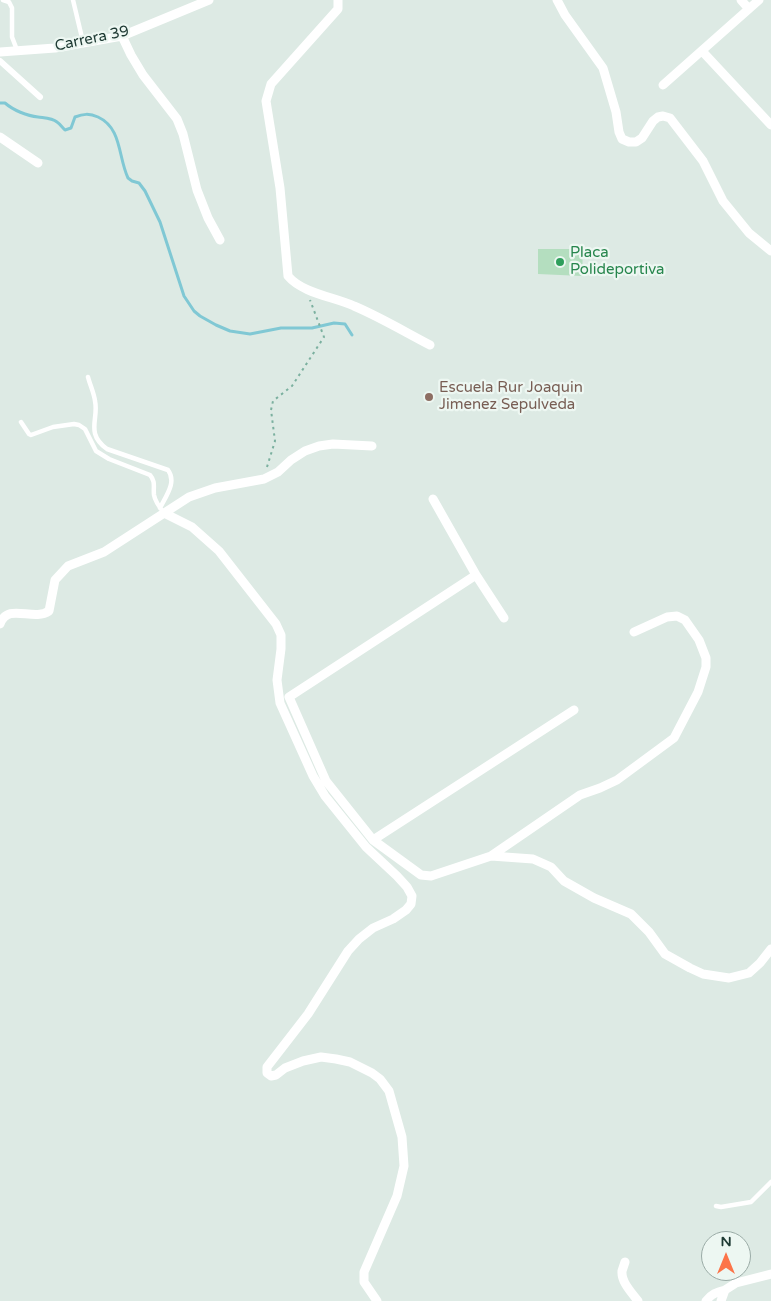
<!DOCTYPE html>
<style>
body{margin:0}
#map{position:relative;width:771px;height:1301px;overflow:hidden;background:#ddeae4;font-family:"Varela Round",sans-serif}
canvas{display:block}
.north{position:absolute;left:701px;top:1231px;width:50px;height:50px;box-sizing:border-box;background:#edf7f2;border:1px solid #9aaba6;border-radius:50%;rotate:0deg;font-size:14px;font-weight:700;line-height:20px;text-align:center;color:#1e3a33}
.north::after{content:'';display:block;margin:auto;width:18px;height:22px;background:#fc7449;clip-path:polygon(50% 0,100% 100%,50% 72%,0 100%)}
</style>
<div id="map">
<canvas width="771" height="1301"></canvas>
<div class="north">N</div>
</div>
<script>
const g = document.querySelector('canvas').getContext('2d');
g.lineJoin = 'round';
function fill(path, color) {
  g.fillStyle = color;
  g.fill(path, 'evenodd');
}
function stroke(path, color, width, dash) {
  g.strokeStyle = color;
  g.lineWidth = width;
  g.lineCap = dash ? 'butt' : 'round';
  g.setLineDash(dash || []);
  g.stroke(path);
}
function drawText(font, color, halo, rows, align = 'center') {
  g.font = font + ' "Varela Round",sans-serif';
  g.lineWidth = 4.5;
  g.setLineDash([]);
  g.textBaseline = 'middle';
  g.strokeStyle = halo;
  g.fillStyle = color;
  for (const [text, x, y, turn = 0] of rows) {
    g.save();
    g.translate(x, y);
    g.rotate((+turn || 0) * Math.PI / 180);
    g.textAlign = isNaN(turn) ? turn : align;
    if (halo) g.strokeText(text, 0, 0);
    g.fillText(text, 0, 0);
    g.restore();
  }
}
fill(new Path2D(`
 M538 249H583L582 276 538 274Z`), '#b4debf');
stroke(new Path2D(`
 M0 103H5C13 110 27 116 38 117 44 118 52 118 57 122 60 124 62 127 65 130L71 128 75 117C83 114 89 113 98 117 122 128 118 157 128 178L132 181 139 183 145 191 160 222 184 296 194 311 200 316 216 325 230 331 250 334 281 328H312L334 323 345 324 352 335`), '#80c8d4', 3);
stroke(new Path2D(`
 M267 467 275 441 271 410 273 401 292 386 324 337 310 300`), '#7bb09f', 2, [2.5, 4]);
stroke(new Path2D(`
 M3 0 9 2 12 8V37L17 50
 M73 0 83 42
 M88 377C90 385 94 393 95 401 99 419 85 433 107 449L168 470C177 482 166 496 160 508
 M21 422 29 434 31 435 53 427 74 424 79 425 85 429 96 451 109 459 150 475C156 482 153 487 154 495 155 501 160 508 164 513
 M716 1206 721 1207 751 1202 771 1182`), '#fff', 4.5);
stroke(new Path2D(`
 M0 61 40 97`), '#fff', 6);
stroke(new Path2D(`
 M338 0V9L271 84 266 101 280 188 288 276C302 293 334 297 354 306 380 317 405 332 430 345
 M557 0 565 15 603 68 616 112 619 132 622 139 629 142H636L642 138 653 121 658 117 663 116 670 118 703 161 723 201 749 233 771 251
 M741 0 749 9
 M122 36 131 55 143 75 177 119 183 134 197 190 208 218 220 240
 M702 51 771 125
 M0 52 55 48 122 36 209 0
 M663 85 759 0
 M0 137 38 163
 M433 499 476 575 504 618
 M164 513 192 527 219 551 276 624 281 635V649L277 680 280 703 313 776 325 796 366 847 397 876 407 887 412 896 411 904 406 910 393 919 373 928 359 939 348 951 308 1014 267 1067V1073L271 1076 276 1075 285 1068 303 1061 321 1057 336 1059 350 1062 372 1073 380 1079 389 1091 402 1137 404 1166 397 1196 364 1272V1282L377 1301
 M476 575 289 697 326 781 373 840 421 875 431 876 491 856 533 859 551 867 564 881 594 898 631 914 649 932 665 954 690 968 703 974 729 978 749 973 760 963 771 949
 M0 624C8 602 33 622 49 611L55 580 68 566 104 552 189 497 215 488 264 479 278 472 291 460 305 451 319 446 333 444 372 446
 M373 840 574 710
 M491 856 580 795 600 788 617 780 674 738 698 692 706 667V658L699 640 685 620 677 616 667 617 634 632
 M625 1262C624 1265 623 1268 622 1271 621 1282 632 1293 638 1301
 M706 1301C711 1294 717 1292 725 1290
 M721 1301 725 1290 736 1283 771 1274`), '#fff', 9);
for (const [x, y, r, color] of [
 [560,262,5,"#2e9e5b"],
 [429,397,5,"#8d6e63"]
]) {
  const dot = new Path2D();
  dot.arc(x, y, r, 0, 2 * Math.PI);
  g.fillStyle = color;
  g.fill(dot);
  stroke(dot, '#edf7f2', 2);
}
drawText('15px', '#1e3a33', '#edf7f2', [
 ["Carrera 39",92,39,-12]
]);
drawText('15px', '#27864d', '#edf7f2', [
 ["Placa",570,253],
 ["Polideportiva",570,270]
], 'left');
drawText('15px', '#785e54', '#edf7f2', [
 ["Escuela Rur Joaquin",439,388],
 ["Jimenez Sepulveda",439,405]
], 'left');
</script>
